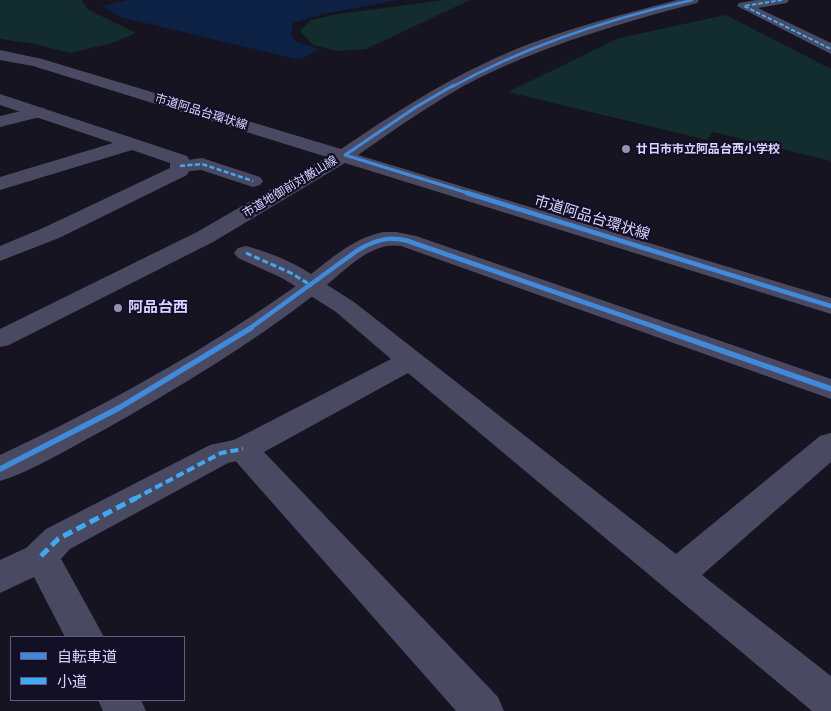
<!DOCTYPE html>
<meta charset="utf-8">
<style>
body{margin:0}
#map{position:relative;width:831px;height:711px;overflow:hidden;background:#161421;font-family:Montserrat,"Noto Sans JP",sans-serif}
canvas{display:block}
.legend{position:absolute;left:10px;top:636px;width:175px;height:65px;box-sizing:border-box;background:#130f26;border:1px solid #625e7d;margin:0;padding:6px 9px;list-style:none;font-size:15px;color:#d9d4ff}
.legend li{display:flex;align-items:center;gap:10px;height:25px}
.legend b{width:25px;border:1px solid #625e7d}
</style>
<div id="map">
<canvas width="831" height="711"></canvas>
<ul class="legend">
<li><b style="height:6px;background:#408adc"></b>自転車道</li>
<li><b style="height:6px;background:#3fa9f5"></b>小道</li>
</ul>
</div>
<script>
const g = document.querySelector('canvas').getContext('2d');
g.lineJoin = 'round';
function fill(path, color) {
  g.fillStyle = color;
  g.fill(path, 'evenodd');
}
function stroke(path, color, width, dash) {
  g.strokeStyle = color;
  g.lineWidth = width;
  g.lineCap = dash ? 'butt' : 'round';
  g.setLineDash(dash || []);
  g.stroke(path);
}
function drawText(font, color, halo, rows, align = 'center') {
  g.font = font + ' Montserrat,"Noto Sans JP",sans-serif';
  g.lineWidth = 4.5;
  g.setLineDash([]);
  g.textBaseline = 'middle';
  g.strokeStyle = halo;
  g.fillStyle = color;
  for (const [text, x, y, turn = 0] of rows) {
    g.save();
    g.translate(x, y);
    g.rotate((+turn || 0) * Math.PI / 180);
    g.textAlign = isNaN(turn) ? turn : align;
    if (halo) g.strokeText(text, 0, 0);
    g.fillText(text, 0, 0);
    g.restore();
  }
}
fill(new Path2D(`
 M0 0H82L87 9 136 33 113 43 70 53 35 44 0 39Z
 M444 0H470L366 49 336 51 313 45 300 31 311 20 338 14Z
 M726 15 831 69V161L713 132 707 140 508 92 619 38Z`), '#132c2d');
fill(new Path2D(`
 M128 0H399L322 14 293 23 291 33 294 41 319 49 300 60 120 17 102 6Z`), '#0d2144');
fill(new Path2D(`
 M756 0H789L787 3 758 8 831 43V54L737 6 739 3Z
 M202 158 260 177 263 181 260 185 253 187 201 170 180 172 173 170 170 166 173 162Z
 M246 246C266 251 313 269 324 286L321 291 312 293 303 291 282 278 238 258 234 253 238 248Z
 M243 438 254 441 259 449 254 457 228 463 70 549C56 564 51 574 28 566L23 556 28 546 46 529 210 445Z`), '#4a4962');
fill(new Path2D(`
 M38 107 44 108 47 112 44 116 0 127V116Z
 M312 279 321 281 354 302 676 554 820 436 831 433V462L702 575 831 676V711H812L408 373 264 452 498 697 504 711H456L232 457 227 449 232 441 391 359 336 312 303 291 300 286 303 281Z
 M41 541 54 546 104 637H65L34 577 0 593V560Z
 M98 700H141L146 711H103Z`), '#4a4962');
fill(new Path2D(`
 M677 0H699L697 3C628 21 563 40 498 69 448 91 403 124 358 155L831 298V314L345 163 213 242 9 345 0 347V329L197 232 327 157 33 66 0 60V50L42 59 341 149C387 118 434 87 485 63 545 34 612 17 677 0Z
 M0 94 187 156C191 162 191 169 187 175L59 238 0 261V246L43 228 170 168V163L132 150 0 190V177L113 143 0 105Z
 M383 232H396L416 236 831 379V399L401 246C369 241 342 274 318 292 250 345 176 389 102 431 69 448 35 470 0 481V455C77 419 152 379 224 334 250 317 275 301 300 283 326 263 350 239 383 232Z`), '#4a4962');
stroke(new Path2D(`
 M782 0 744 6 831 49`), '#3fa9f5', 2, [4.5, 2]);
stroke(new Path2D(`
 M180 166 202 164 253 181`), '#3fa9f5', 2.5, [5, 2.5]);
stroke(new Path2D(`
 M246 253 291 273 312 286`), '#3fa9f5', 3, [6, 3]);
stroke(new Path2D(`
 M134 499 221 453 243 449`), '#3fa9f5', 4, [8, 4]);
stroke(new Path2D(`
 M41 556 58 539 136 498`), '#3fa9f5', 5, [10, 5]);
stroke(new Path2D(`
 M452 87C527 45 608 19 692 0`), '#408adc', 2.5);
stroke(new Path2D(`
 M345 155 471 194
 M345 155 416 107 454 85`), '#408adc', 3);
stroke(new Path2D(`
 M467 193 831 306
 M249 329 358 250C375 240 389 236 408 241L661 329`), '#408adc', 4.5);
stroke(new Path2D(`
 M657 328 831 389
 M0 469 119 408 251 328`), '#408adc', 5.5);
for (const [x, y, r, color] of [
 [626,149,5,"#9591b1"],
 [118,308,5,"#9591b1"]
]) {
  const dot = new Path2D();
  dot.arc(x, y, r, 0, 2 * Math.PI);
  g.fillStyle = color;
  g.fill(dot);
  stroke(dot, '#130f26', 2);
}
drawText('12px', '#d9d4ff', '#130f26', [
 ["市道阿品台環状線",201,112,17],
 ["市道地御前対厳山線",290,187,-31]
]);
drawText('bold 12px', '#d9d4ff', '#130f26', [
 ["廿日市市立阿品台西小学校",636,149]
], 'left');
drawText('15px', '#d9d4ff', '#130f26', [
 ["市道阿品台環状線",592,218,17]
]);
drawText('bold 15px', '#d9d4ff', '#130f26', [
 ["阿品台西",128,308]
], 'left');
</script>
